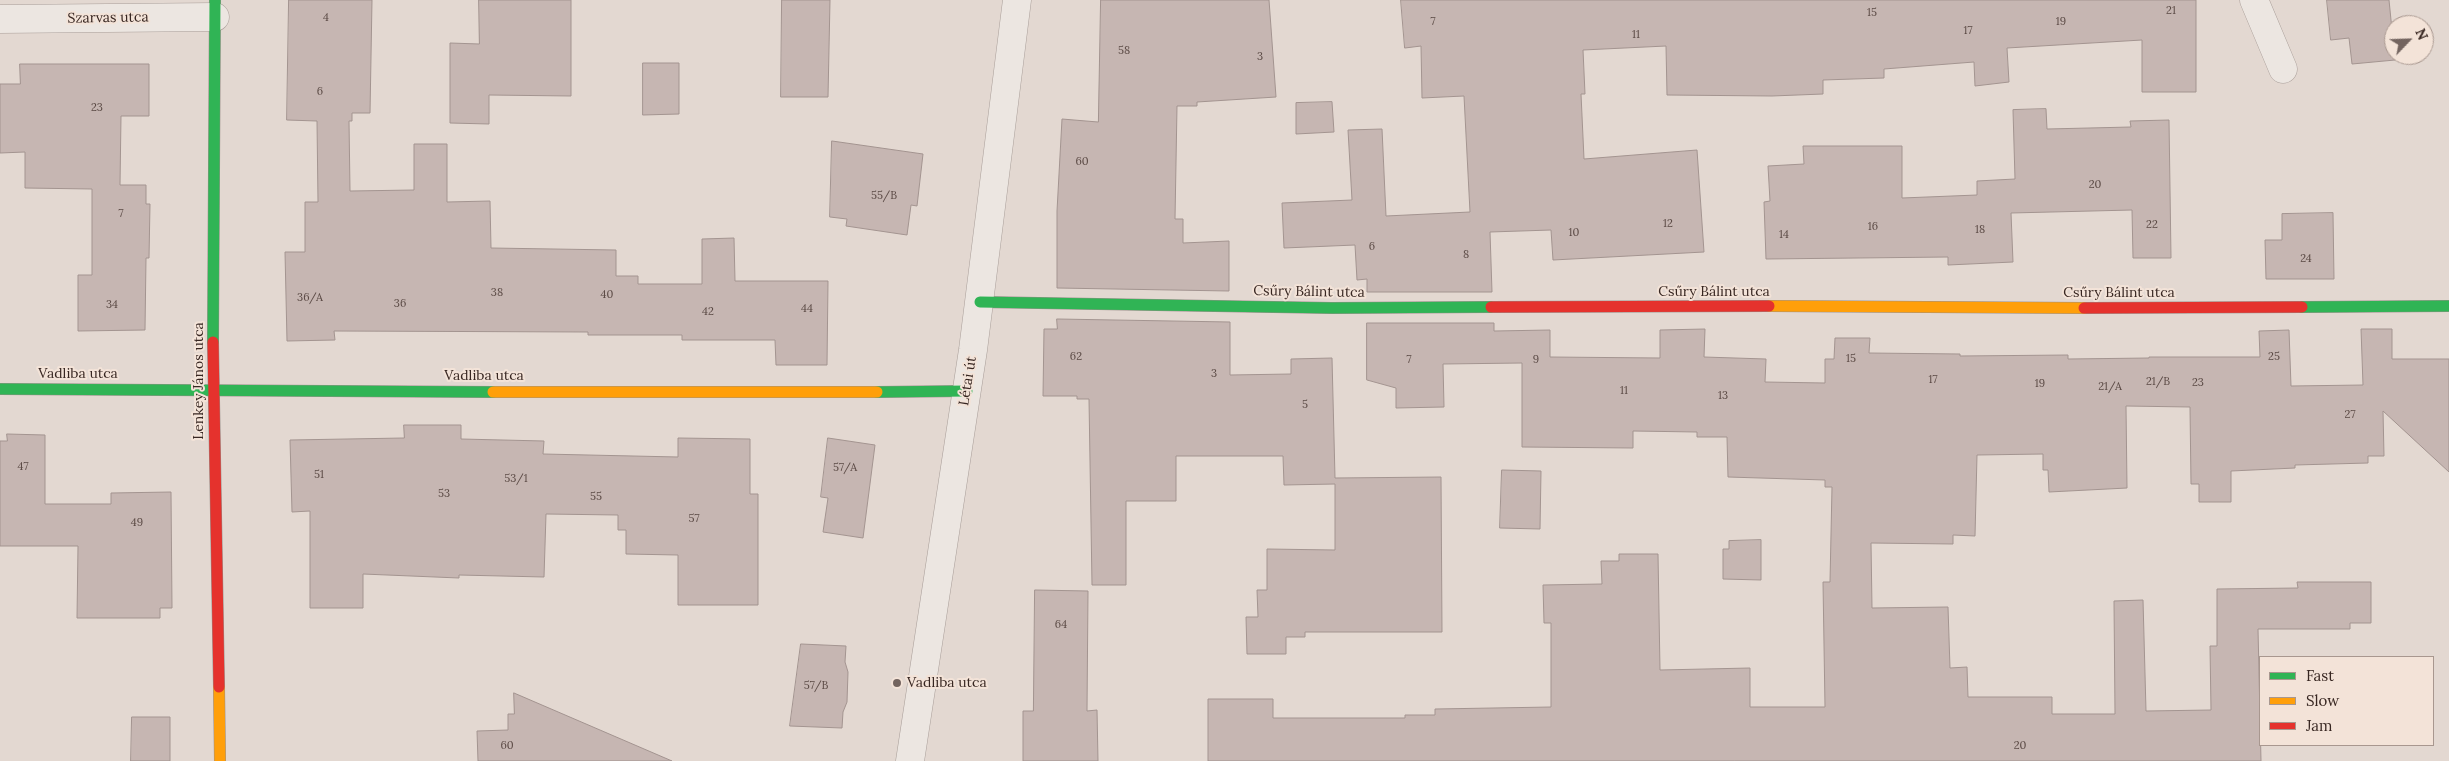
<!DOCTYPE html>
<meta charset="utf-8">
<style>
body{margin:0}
#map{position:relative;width:2449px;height:761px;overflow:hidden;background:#e3d8d1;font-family:Lora,serif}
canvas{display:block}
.legend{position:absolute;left:2259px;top:656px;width:175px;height:90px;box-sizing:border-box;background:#f3e3d8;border:1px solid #a8978f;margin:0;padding:6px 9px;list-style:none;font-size:15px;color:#372621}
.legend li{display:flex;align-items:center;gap:10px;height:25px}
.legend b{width:25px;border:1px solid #a8978f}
.north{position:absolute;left:2384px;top:15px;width:50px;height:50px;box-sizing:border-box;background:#f3e3d8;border:1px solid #a8978f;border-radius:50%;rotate:66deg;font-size:14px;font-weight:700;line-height:20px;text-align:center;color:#372621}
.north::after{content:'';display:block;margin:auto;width:18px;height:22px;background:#73645f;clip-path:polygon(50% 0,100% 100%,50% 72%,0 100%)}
</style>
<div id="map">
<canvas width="2449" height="761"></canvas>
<ul class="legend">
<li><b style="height:6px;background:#30b455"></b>Fast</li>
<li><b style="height:6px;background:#ff9f0a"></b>Slow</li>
<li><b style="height:6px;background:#e5322d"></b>Jam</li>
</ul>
<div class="north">N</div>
</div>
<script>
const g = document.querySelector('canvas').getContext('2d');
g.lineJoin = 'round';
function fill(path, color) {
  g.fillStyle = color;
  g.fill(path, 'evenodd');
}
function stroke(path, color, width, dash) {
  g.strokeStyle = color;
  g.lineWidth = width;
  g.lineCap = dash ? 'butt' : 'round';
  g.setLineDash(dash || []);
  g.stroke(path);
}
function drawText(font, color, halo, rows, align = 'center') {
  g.font = font + ' Lora,serif';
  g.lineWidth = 4;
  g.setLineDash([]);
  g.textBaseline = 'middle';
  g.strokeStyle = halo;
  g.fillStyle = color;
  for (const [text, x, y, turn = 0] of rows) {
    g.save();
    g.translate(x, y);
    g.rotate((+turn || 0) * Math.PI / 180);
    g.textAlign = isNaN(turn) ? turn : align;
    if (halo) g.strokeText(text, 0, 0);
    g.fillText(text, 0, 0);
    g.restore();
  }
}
const building = new Path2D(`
 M289 0H372L370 113H352V121H349L350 191 414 190V144H447V202L490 201 491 248 616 250V276H638V284H702V239L734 238 735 281H828L827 365H776L775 340H682V335H588V332L334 331 335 340 287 341 285 252H305V202H318L317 121 287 120Z
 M479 0H571V96L489 95V124L450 123V43L479 44Z
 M782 0H830L828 97H781Z
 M1101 0H1269L1276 97 1197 102V106H1177L1175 219H1183V243L1229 241V291L1057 288V211L1062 119 1098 122Z
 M1401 0H2196V92H2142V40L2007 48 2009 82 1975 86 1974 62 1884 69V78L1823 80V94L1772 96 1667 95 1666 46 1583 50 1585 94H1581L1584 159 1697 150 1704 252 1553 260 1551 230 1490 232 1492 292H1367V279L1357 280 1355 245 1284 248 1282 203 1352 200 1348 130 1382 129 1386 216 1470 212 1464 96 1422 98 1421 46 1405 48Z
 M2327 0H2389L2395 60 2352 64 2349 38 2331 40Z
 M643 63H679V114L643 115Z
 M20 64H149V116H121L120 185H146V204H150L149 258H146L145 330 78 331V275H92V189L25 188V152L0 153V84H20Z
 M1332 102 1334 132 1296 134V103Z
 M2046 109 2047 129 2131 127 2130 121 2169 120 2171 258H2133L2132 210 2011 213 2013 262 1948 265V257L1766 259 1764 202 1770 201 1768 166 1804 164 1803 146H1902V198L1977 195V181L2015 179 2013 110Z
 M832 141 923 154 917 206 911 205 907 235 846 226 847 219 830 217Z
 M2333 213 2334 279H2266L2265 240H2282V214Z
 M1057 319 1230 322V375L1291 374V359L1332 358 1335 478 1441 477 1442 632H1305V637H1286V654H1247L1246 617H1258L1257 590H1267V549L1335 550V484L1284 485 1283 456H1176V501H1126V585H1092L1089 399H1077V396H1043L1044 329H1057Z
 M1367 323H1494V331L1550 330V357L1660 358V330L1705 329 1704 357 1766 359 1765 382 1825 383V359H1834L1835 338H1870L1869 353 1960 354V356L2068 355V359L2149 358V357H2260L2259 331 2289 330 2291 386 2363 385 2361 329H2392V359H2449V472L2383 411 2384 456H2368V463L2295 465V468L2231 471V502H2199V484H2191L2190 407 2126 406 2127 488 2049 492 2048 470H2043V454L1977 455 1975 536 1953 535V544L1871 543 1872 608 1948 607 1950 668 1967 667 1968 697H2052V714H2115L2114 601 2143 600 2146 711 2211 710 2210 646H2217V589L2298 588 2297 582H2371V623H2350V629H2258L2261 761H1208V699H1273V718H1405V715H1435V709L1551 707V623H1544L1543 585 1602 584 1601 561H1619V554H1658L1660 670 1750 668V707H1825L1823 582H1830L1832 487H1825V480L1728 477 1727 437H1697V432L1633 431V448L1522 447V363L1443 364 1444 407 1396 408V388L1367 380Z
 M404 425H461V439L544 441 543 454 678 457V438L750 439V494H758V605H678V555L626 554V530H618V515L546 514 544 577 459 575V578L363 574V608H310V511L292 512 290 440 404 438Z
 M7 434 45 435V504H111V493L171 492 172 608H160V618H77L78 546H0V441H7Z
 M828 438 875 445 863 538 823 532 828 498 821 497Z
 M1502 470 1541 471 1540 529 1500 528Z
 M1761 540V580L1723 579V549H1729V541Z
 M1035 590 1088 591 1087 711 1097 710 1098 761H1023V711H1033Z
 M801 644 846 646 845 662 848 672 847 702 843 712 842 728 790 726Z
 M514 693 672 761H478L477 731 508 730V714H514Z
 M132 717H170V761H131Z`);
fill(building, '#c6b6b2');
stroke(building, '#a39490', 1);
const street = new Path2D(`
 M2254 0 2283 69
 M0 19 215 17
 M910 761 973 350 1017 0`);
const fast = new Path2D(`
 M980 302 1332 308 1491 307
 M2302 307 2449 306
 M213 342 215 0
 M0 389 493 392
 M877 392 967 391`);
const slow = new Path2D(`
 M1769 306 2084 308
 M493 392H877
 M219 687 220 761`);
const jam = new Path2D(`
 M1491 307 1769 306
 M2084 308 2302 307
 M213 342 219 687`);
stroke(street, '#a99e99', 29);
stroke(fast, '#988e89', 12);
stroke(slow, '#988e89', 12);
stroke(jam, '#988e89', 12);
stroke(street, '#ece6e1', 28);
stroke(fast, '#30b455', 11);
stroke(slow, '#ff9f0a', 11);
stroke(jam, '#e5322d', 11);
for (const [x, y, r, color] of [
 [897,683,5,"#73645f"]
]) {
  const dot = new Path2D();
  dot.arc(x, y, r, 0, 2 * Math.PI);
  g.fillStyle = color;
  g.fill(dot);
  stroke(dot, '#f3e3d8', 2);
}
drawText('11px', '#5b4a45', null, [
 ["21",2171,11],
 ["15",1872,13],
 ["4",326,18],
 ["7",1433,22],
 ["19",2061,22],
 ["17",1968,31],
 ["11",1636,35],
 ["58",1124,51],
 ["3",1260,57],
 ["6",320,92],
 ["23",97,108],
 ["60",1082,162],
 ["20",2095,185],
 ["55/B",884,196],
 ["7",121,214],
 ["12",1668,224],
 ["22",2152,225],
 ["16",1873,227],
 ["18",1980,230],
 ["10",1574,233],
 ["14",1784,235],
 ["6",1372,247],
 ["8",1466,255],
 ["24",2306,259],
 ["38",497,293],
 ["40",607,295],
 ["36/A",310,298],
 ["36",400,304],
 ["34",112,305],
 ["44",807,309],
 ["42",708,312],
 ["62",1076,357],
 ["25",2274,357],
 ["15",1851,359],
 ["7",1409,360],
 ["9",1536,360],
 ["3",1214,374],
 ["17",1933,380],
 ["21/B",2158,382],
 ["23",2198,383],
 ["19",2040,384],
 ["21/A",2110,387],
 ["11",1624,391],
 ["13",1723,396],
 ["5",1305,405],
 ["27",2350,415],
 ["47",23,467],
 ["57/A",845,468],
 ["51",319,475],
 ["53/1",516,479],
 ["53",444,494],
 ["55",596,497],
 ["57",694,519],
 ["49",137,523],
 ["64",1061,625],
 ["57/B",816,686],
 ["60",507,746],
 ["20",2020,746]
]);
drawText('14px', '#372621', '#f3e3d8', [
 ["Szarvas utca",108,18,-1],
 ["Csűry Bálint utca",1309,292,1],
 ["Csűry Bálint utca",1714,292],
 ["Csűry Bálint utca",2119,293],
 ["Vadliba utca",78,374],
 ["Vadliba utca",484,376],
 ["Lenkey János utca",199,381,-90],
 ["Létai út",968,381,-81]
]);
drawText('14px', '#372621', '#f3e3d8', [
 ["Vadliba utca",907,683]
], 'left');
</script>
